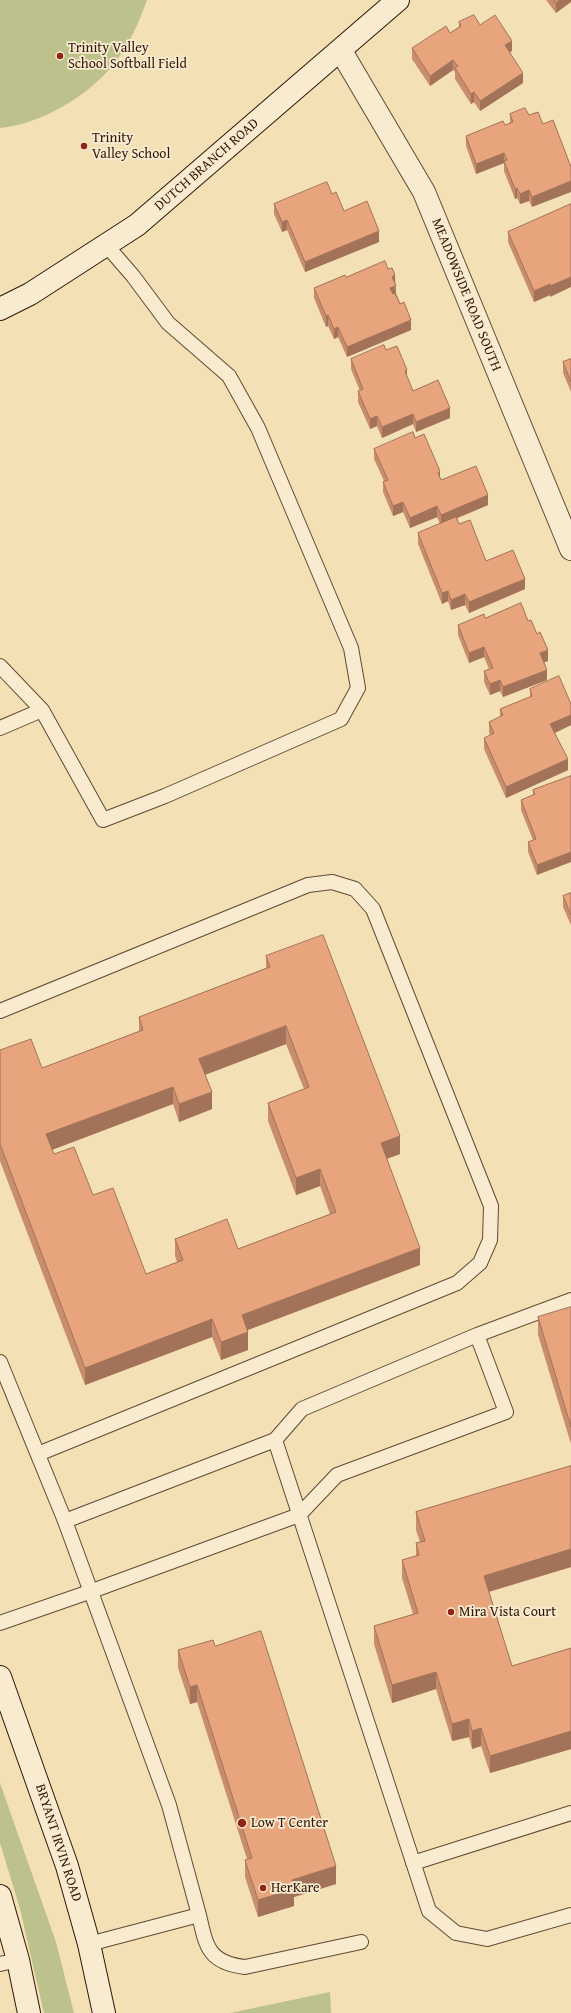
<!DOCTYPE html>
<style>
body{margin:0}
canvas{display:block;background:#f4e0b5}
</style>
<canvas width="571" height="2013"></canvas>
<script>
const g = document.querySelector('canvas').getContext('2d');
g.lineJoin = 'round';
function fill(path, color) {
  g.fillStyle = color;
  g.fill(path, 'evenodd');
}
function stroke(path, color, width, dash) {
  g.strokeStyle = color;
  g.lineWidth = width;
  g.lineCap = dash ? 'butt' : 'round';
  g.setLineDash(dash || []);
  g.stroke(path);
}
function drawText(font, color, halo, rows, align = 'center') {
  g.font = font + ' "Gentium Book Plus",serif';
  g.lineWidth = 3.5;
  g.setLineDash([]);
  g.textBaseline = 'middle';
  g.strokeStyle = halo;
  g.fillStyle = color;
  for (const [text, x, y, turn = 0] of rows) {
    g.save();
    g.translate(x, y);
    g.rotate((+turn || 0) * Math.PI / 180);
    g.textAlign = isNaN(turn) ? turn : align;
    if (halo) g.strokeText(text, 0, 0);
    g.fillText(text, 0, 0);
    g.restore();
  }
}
fill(new Path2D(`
 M0 0H147C139 23 129 45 113 65 87 97 41 124 0 128Z
 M0 1783 56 1942 74 2013H44L20 1909 0 1843Z
 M330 1992 331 2013H230Z`), '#bdc28c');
const lane = new Path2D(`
 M0 666 42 710 103 820 165 796 341 719 358 688 351 648 258 428 229 376 168 323 133 276 107 246
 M0 728 42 710
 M0 1011 308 885 332 882 355 889 373 909 491 1206 490 1240 480 1263 457 1283 38 1454
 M0 1362 65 1521 169 1805 199 1915 89 1944
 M275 1440 302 1409 477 1335
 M65 1521 275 1440 429 1911 456 1933 487 1939 571 1915
 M0 1623 92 1591 299 1515 337 1475 506 1412 477 1335 571 1300
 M413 1863 571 1813
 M199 1915C206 1947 209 1963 245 1967L361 1942
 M0 1964 18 1960`);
const street = new Path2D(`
 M341 51 424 192 571 549`);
const secondary = new Path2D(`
 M0 309 30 294 137 225 398 0
 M0 1677 67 1866 89 1944 104 2013
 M0 1896 18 1960 29 2013`);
stroke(lane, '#624832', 16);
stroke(street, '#624832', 24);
stroke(secondary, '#311607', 24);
stroke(lane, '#f8ebcf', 14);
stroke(street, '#f8ebcf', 22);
stroke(secondary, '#f8ebcf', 22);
fill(new Path2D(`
 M546 0H571L556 13Z
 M459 22 480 25 512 51 510 52 523 83 480 111 474 102 471 104 455 79V72L453 70 430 86 412 59V48L450 33 459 27Z
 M538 112 532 207 529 201 520 204 517 198 515 199 504 171V163L476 174 466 146V136L505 125 510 123V114L529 115Z
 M332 194 344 211 379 242 305 272 287 230 282 232 274 214V204Z
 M571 204 550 297V295L534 302 508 242V232Z
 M346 277 395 284 396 293 411 330 347 357 338 337 334 339 328 326 326 327 314 298V288Z
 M386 350 407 378 413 391 450 418 416 432 413 424 382 438 377 426 370 429 358 402V391H360L351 369V359Z
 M571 359V392L563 373V362Z
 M415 438 441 480 488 505 457 518 459 524 486 561 525 589 469 613 465 605 451 610 448 601 442 604 418 544V533L440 524 437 517 410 528 403 512 393 516 383 492V482L384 481 374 459V449Z
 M485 618 528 621 548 661 544 662 547 680 503 697 500 691 490 695 484 682V671L489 669 484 657 469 663 458 635V625Z
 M530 689 571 704V725L555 733 568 770 506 798 484 749V738L490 735 489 732V722L500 717V709L530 697Z
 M571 776 537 875 528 852V842L533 840 521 810V800L533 795V790Z
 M571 893V925L563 907V896Z
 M266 956 400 1154 386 1159 420 1265 248 1330V1350L221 1360 212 1337 85 1385 0 1161V1050L42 1068 139 1031V1017L266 968ZM286 1044 304 1089 268 1103V1121L296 1195 320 1186 330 1214 238 1249 175 1239V1256L177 1262 146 1274 93 1195 54 1154 52 1150 173 1104 179 1122 212 1109 205 1075Z
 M571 1307V1444L538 1335V1317Z
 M571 1466V1567L489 1592 512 1666 571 1648V1749L490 1773 481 1746 472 1749 469 1737 452 1741 436 1689 392 1703 374 1644V1626L413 1614 402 1578V1560L416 1556V1543L420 1542 416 1530V1512Z
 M215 1646 336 1884 294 1897V1906L258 1917 245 1877V1860L247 1859 197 1702 190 1704 178 1668V1650Z`), '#c78d6c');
fill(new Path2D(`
 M560 0H571V2L556 13V3Z
 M512 41V51L505 55V45Z
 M453 60V70L430 86V76Z
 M523 73V83L480 111V101Z
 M474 92V102L471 104V94Z
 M504 153V163L476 174V164Z
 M571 181V192L532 207V197Z
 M517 188V198L515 199V189Z
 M529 190V201L520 204V194Z
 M287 220V230L282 232V222Z
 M379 231V242L305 272V262Z
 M395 275 396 296 390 298V288L392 277Z
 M571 277V287L550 297V286Z
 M550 284V295L534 302V291Z
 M328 315V326L326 327V316Z
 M411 320V330L347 357V347Z
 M338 327V337L334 339V329Z
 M407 370V381L405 371Z
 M450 408V418L416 432V422Z
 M413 414V424L382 438V427Z
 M377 416V426L370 429V419Z
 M440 471V482L438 473Z
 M488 495V505L441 525V515Z
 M403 502V512L393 516V506Z
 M437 506V517L410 528V518Z
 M525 579V589L469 613V602Z
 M448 591V601L442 604V593Z
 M465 594V605L451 610V600Z
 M484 647V657L469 663V653Z
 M548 650V661L540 664V653Z
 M547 670V680L503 697V687Z
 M500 680V691L490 695V684Z
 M571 715V725L550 735V724Z
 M568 759V770L506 798V787Z
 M571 852V862L537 875V865Z
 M286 1026V1044L199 1077V1059Z
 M173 1087V1104L46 1152V1134Z
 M212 1092V1109L179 1122V1104Z
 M400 1136V1154L381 1161V1143Z
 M320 1169V1186L296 1195V1178Z
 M420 1248V1265L242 1332V1315Z
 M212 1319V1337L85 1385V1368Z
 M248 1332V1350L221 1360V1342Z
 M571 1549V1567L484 1593V1576Z
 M436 1672V1689L392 1703V1685Z
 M197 1685V1702L190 1704V1687Z
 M469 1719V1737L452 1741V1724Z
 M481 1728V1746L472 1749V1731Z
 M571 1731V1749L490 1773V1756Z
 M336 1866V1884L294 1897V1906L258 1917V1900L292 1880Z`), '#a27358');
const building = new Path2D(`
 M554 0H560L556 3Z
 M474 15 480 25 495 15 512 41 505 45 523 73 480 101 474 92 471 94 455 68 458 66 453 60 430 76 412 48 446 26 450 33 461 26 459 22Z
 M525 108 529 115 538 112 543 124 553 120 571 167V181L532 197 529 190 520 194 517 188 515 189 504 161 507 160 504 153 476 164 466 136 503 121 505 125 513 122 510 114Z
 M327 182 332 194 336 192 344 211 367 201 379 231 305 262 287 220 282 222 274 204Z
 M571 204V277L550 286V284L534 291 508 232Z
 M385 261 388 269 392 268 395 275 392 277 396 286 390 288 393 294 395 293 400 304 404 302 411 320 347 347 338 327 334 329 328 315 326 316 314 288 345 275 346 277Z
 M384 345 386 350 397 346 407 370 405 371 413 391 438 380 450 408 416 422 413 414 382 427 377 416 370 419 358 391 363 389 351 359Z
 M571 359V382L563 362Z
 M413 432 415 438 424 434 440 471 438 473 441 480 476 466 488 495 441 515 437 506 410 518 403 502 393 506 383 482 388 480 374 449Z
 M456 517 459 524 470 520 486 561 513 550 525 579 469 602 465 594 451 600 448 591 442 593 418 533Z
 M521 603 528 621 531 620 537 634 540 632 548 650 540 653 547 670 503 687 500 680 490 684 484 671 493 668 484 647 469 653 458 625 484 614 485 618Z
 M559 676 571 704V715L550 724 568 759 506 787 484 738 494 733 489 722 503 715 500 709 532 696 530 689Z
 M571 776V852L537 865 528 842 536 839 521 800 535 794 533 790Z
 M571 893V915L563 896Z
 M323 935 400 1136 381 1143 420 1248 242 1315 248 1332 221 1342 212 1319 85 1368 0 1144V1050L31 1039 42 1068 143 1030 139 1017 270 967 266 956ZM286 1026 309 1087 268 1103 296 1178 320 1169 336 1212 238 1249 227 1219 175 1239 183 1260 146 1274 113 1188 93 1195 74 1147 54 1154 46 1134 173 1087 179 1104 212 1092 199 1059Z
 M571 1307V1427L538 1317Z
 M571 1466V1549L484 1576 512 1666 571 1648V1731L490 1756 481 1728 472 1731 469 1719 452 1724 436 1672 392 1685 374 1626 418 1613 402 1560 419 1555 416 1543 425 1541 416 1512Z
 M261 1631 336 1866 292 1880 294 1889 258 1900 245 1860 252 1858 197 1685 190 1687 178 1650 213 1640 215 1646Z`);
fill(building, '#e7a47d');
stroke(building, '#a27358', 1);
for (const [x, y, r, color] of [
 [60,56,4,"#8f2418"],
 [84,146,4,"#8f2418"],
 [451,1612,4,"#8f2418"],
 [242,1823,5,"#8f2418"],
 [263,1888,4,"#8f2418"]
]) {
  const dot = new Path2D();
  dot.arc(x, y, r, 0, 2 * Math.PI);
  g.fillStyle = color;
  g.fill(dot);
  stroke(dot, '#f8ebcf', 1.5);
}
drawText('14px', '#311607', '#f8ebcf', [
 ["Trinity Valley",68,48],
 ["School Softball Field",68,64],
 ["Trinity",92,138],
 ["Valley School",92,154],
 ["Mira Vista Court",459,1612],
 ["Low T Center",251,1823],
 ["HerKare",271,1888]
], 'left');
drawText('14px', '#311607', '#f8ebcf', [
 ["DUTCH BRANCH ROAD",207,165,-41],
 ["MEADOWSIDE ROAD SOUTH",466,295,68],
 ["BRYANT IRVIN ROAD",58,1843,72]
]);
</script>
